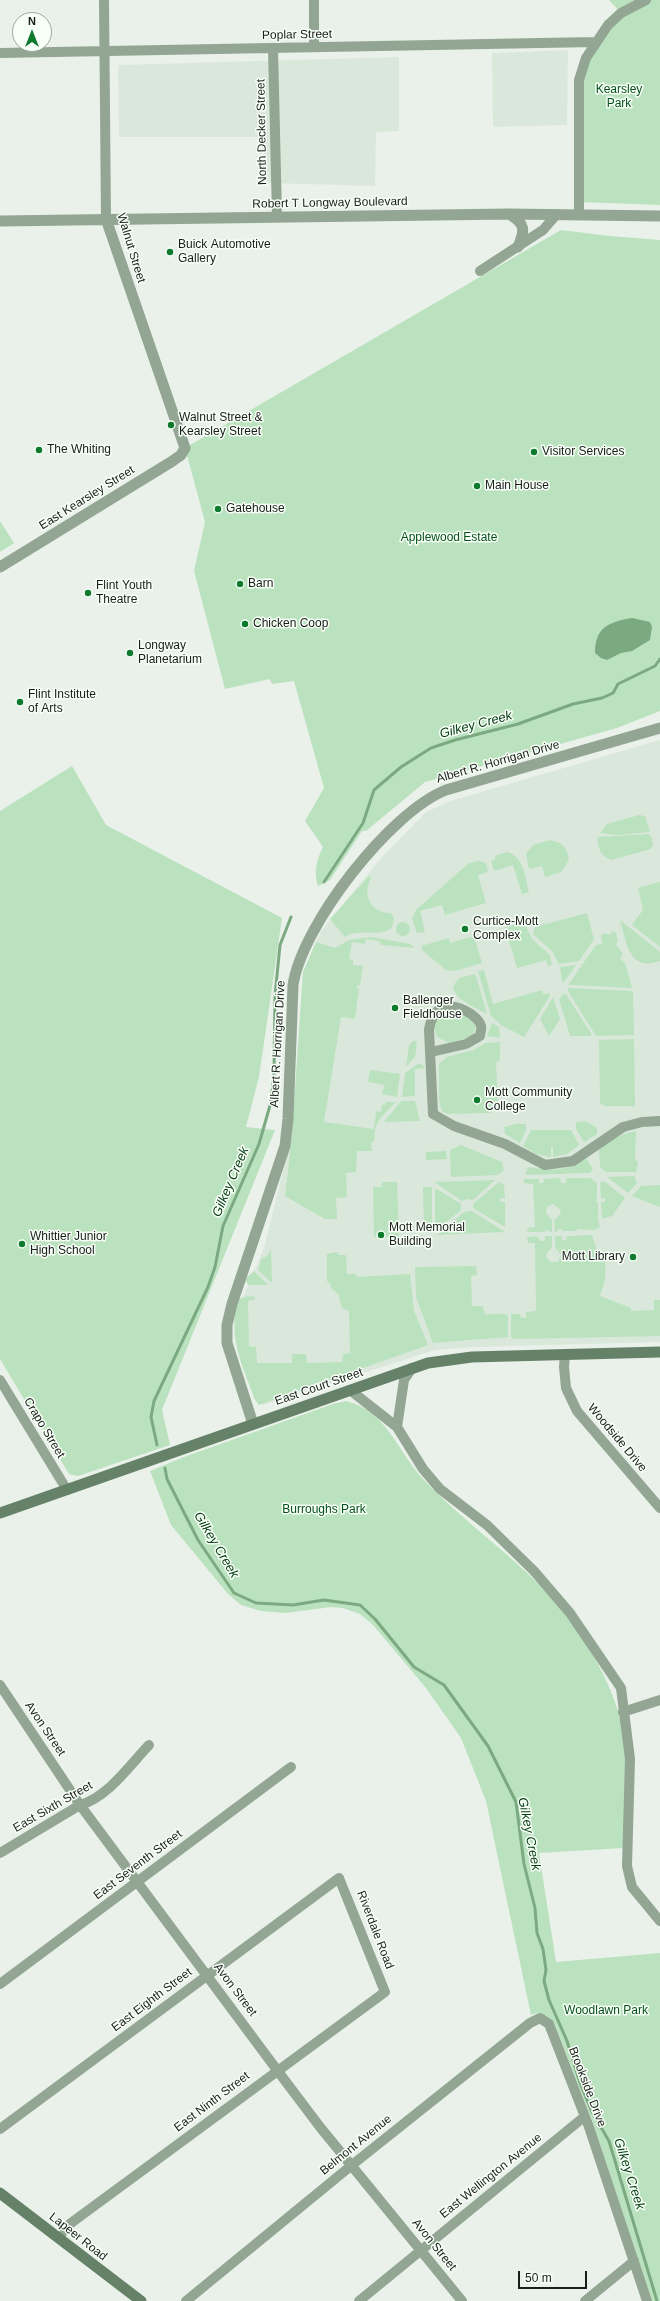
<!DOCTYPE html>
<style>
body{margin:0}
#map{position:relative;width:660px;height:2301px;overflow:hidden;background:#eaf1ea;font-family:Arial,sans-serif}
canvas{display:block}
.north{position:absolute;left:12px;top:12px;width:40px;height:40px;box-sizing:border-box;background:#f7fff7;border:1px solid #9fa59f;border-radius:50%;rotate:0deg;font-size:11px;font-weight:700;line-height:16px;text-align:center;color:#1a1d1b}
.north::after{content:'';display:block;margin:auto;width:14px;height:18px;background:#0e7a2e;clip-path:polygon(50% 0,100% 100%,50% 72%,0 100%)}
.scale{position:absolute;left:518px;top:2271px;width:69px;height:18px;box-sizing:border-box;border:2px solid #1a1d1b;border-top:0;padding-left:5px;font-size:12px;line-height:14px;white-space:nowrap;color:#1a1d1b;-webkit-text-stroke:3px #f7fff7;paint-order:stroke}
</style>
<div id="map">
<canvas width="660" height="2301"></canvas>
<div class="north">N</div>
<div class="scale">50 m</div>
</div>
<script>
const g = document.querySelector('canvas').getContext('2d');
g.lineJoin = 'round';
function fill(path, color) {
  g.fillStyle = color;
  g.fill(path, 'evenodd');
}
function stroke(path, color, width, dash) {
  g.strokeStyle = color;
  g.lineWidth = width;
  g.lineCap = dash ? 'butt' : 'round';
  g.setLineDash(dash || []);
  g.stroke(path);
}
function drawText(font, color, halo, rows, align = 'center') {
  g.font = font + ' Arial,sans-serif';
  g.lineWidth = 3;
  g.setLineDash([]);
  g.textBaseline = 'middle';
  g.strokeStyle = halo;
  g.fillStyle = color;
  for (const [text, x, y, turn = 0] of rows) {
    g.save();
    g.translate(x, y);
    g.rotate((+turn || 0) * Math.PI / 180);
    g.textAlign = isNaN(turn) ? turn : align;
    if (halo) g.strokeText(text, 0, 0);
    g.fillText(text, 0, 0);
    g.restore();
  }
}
fill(new Path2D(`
 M568 50 567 125 493 127 492 53Z
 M399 57V131L376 132 375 186 266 183 263 137H119L118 65Z
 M660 740V1342L476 1347 435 1350 263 1405 256 1400 239 1307 264 1248 292 1134 303 972 321 931 381 858 426 812 450 801Z`), '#dae8db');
fill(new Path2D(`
 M609 0H660V205L579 202V80L595 42 621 13Z
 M561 230 610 236 660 240V711L617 728 425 782 366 831H362L330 880 318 886C313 873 317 859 323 847L305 821 324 788 294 681 272 684 270 679 225 689 194 571 205 522 185 448Z
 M0 521 14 543 0 552Z
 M72 766 106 825 282 918 259 1077 246 1127 275 1130 162 1410 170 1445 78 1476 69 1474 0 1359V811Z
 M639 815 645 816 650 832 618 835 600 833 607 824Z
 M648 834 651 836 653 845 651 849 611 860C601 856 597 848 598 837Z
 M550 840C562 842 568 848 569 860L561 872 545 877 542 866 529 869 526 854 533 845Z
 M507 852C524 856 525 878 529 892L522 894 513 865 494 871 491 861 495 860V856Z
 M479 861 486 863 488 872 478 875 486 903 445 915 442 905 420 911 425 932 417 933 412 919 416 910 469 863Z
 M369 876 371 878C362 895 370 913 391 913L394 919 392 927C380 939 361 927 345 937L330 919Z
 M660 882V947L632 925 643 910 638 888Z
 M587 913 594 939 579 961 559 964 552 951 533 934 535 927Z
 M620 920 660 952V961C628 972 627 943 620 920Z
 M396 929a7 7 0 1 1 14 0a7 7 0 1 1-14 0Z
 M524 922 532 939 550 955 552 965 548 966 546 960 517 968 505 927Z
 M612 931 616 933 618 940 616 945 623 954 620 959 625 963 632 988 568 985 596 945 602 944 601 936 604 933 610 935Z
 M474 936 482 963 455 971 446 970 423 951 421 946 449 938 450 943Z
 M371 937 410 944 415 948 382 945 379 941 366 939 365 944 352 942 349 959 353 960V965L363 966 360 985H357V988L359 989 355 1019 341 1017 324 1122 374 1129 376 1111 381 1112 382 1104 385 1105 386 1102H396C384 1115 373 1121 375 1140L371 1143 372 1151H357L356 1172 346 1173 347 1197 336 1198 337 1219H325L285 1196 292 1134 303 972 316 942 335 948 349 940Z
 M576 965 565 981 562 982 560 967Z
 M484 970 493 1004 542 990 543 994 549 993 550 996 524 1037 501 1025 491 1016 478 971Z
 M474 974 476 976 487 1014C477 1008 454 1000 453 986L459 978Z
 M568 988 633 991 634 1035 596 1036 568 991Z
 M565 993 591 1033V1036H570L559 999Z
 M553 997 560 1019 549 1036 540 1019Z
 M450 1010 470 1018 476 1024 473 1036 449 1043 437 1037C432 1024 436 1013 450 1010Z
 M492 1023 499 1027 500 1038 487 1036Z
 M634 1039 635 1106H605L600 1103 599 1040Z
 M413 1041H417L415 1057 406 1067 409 1045Z
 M500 1042V1060L496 1063 498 1107 490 1113 447 1114 442 1111 439 1101V1064L447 1057 473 1050 486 1043Z
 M418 1064H421L425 1068 415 1069V1096L402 1097 405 1073Z
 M370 1070 400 1074 397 1097 382 1094 384 1085 368 1082Z
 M401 1101H415L420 1121 384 1122Z
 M586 1121 597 1128V1134L584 1142 576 1129V1122Z
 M516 1124H526V1130L520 1143 505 1134 504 1127Z
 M531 1130H571L579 1145 567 1154 553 1157V1147H551V1157L536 1154 523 1146Z
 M636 1131 635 1160 638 1162 636 1172H606L600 1167 599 1148 621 1135Z
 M461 1145 502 1162 504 1170 498 1175 451 1177 450 1150Z
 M446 1151 447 1159 426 1160V1152Z
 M586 1158 593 1169 590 1173 525 1175 528 1167 551 1170 565 1168Z
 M634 1176 637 1183 628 1193 607 1177Z
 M560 1178 561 1183H566V1178H590L597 1183V1198L596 1202H598V1220L600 1227 594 1230 577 1229V1231H562V1229H558L557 1232H555L554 1221 560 1214 561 1210 553 1204 547 1207 546 1213 552 1220V1232L545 1230V1232H527L528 1228 535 1227 533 1184 524 1183V1179H539V1183H543L544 1179Z
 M495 1180 473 1200 467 1199 462 1201 434 1182Z
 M604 1181 625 1198 612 1216 602 1219 601 1202H605V1199L601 1198 600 1183Z
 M382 1182H397L399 1237H374L373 1187H382Z
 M499 1182 504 1185 505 1198H500V1202H505V1227L473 1208V1204Z
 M660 1185V1207L632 1196 641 1186Z
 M423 1187H432V1231H424Z
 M435 1188 461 1204V1210L435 1231Z
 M472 1211 505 1232 437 1235 464 1212Z
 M592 1235 598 1253 606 1251 605 1280 600 1296 631 1308V1311L654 1310V1300H660V1336L514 1339 511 1337V1314H520L521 1318H526V1312L536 1311 535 1243H528L527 1237 537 1236 540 1241H545V1236H552V1248L548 1251 546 1257 550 1262H558L561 1255 555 1247V1236H562V1240H566L567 1236Z
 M271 1249 272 1283 258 1270 261 1259 267 1256Z
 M337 1252 339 1255H346L347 1274H356L357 1277 410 1274 414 1311 428 1345 259 1405 255 1400C243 1366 227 1338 238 1300L243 1297 254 1296 255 1299 248 1301 249 1346 256 1347 257 1363H292V1354H306L307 1363 342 1362 343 1354 350 1353 349 1311 342 1308 338 1294 330 1287 331 1285 327 1281V1254Z
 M476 1266 477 1275 471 1276 472 1306H483L485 1314C492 1315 500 1312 508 1315V1337L433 1343 416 1297 415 1267Z
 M254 1271 268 1285H248L245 1279Z
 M346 1401C388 1411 398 1454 425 1481 456 1514 493 1541 526 1572 573 1616 617 1680 626 1745 627 1756 626 1768 625 1779 625 1802 625 1825 624 1848L539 1853 556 1962 660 1953V2301H652L592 2120 555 2025C549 2017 542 2010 531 2015L486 1801 461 1738 426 1688 373 1625 360 1614 343 1608 331 1607 286 1613 261 1611 241 1605 228 1594 171 1525 150 1471 184 1457 333 1404Z`), '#bbe2be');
fill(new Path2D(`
 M632 618 650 622 652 627 650 640 632 651 621 653 607 660 601 658 595 653C595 627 609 622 632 618Z`), '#7ba980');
stroke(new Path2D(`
 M324 882 363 823 374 790 401 767 431 748 455 740 518 724 573 704 602 698 613 693 618 684 655 666 660 659
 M157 1445 151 1417 154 1401 208 1287 215 1267 223 1226 259 1144 271 1102 274 1073 275 995 280 945 291 917
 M165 1468 167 1479 198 1540 234 1593 256 1603 293 1605 324 1600 360 1605 375 1619 414 1667 444 1685 488 1746 516 1802 524 1864 535 1908 537 1933 543 1949 546 1970 544 1981 549 2000 567 2041 580 2083 592 2112 609 2141 657 2301`), '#7ba980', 3);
stroke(new Path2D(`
 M104 0 106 219
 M314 0V47
 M273 48 277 216
 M0 53 595 42
 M579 213V80L586 58 608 25 621 13 646 0
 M480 271 543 230 557 214
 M431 1052 466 1044 480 1036C480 1033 482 1029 481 1026 480 1021 475 1017 471 1014 451 1001 433 1004 429 1030L433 1114 454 1126 505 1144 545 1165 573 1161 623 1127 642 1122 660 1121
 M565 1354 564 1367 566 1388 577 1411 660 1508
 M0 1380 67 1490
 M350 1390 397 1427 423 1469 440 1489 487 1525 534 1571 570 1613 621 1688 630 1759 627 1866 632 1887 660 1921
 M397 1427 404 1380 412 1368
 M0 1685 80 1805 277 2070 320 2127 462 2301
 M623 1712 660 1700
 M0 1853 80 1805C108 1797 129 1766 149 1745
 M0 1984 291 1767
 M0 2129 339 1878 385 1992 71 2223 58 2237
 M186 2301 352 2165 530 2023 540 2018 549 2024 589 2127 647 2301
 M359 2301 584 2117
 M585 2301 634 2261`), '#92a693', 10);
stroke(new Path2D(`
 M509 214C526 224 525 230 518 247
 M0 221 509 214 660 216
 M0 567 171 462 181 455 185 448 106 219
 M253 1424 227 1343V1325L232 1304 285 1146 288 1119 293 985C302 925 390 812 446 790L660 728`), '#92a693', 11);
stroke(new Path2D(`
 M0 1513 428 1363 472 1357 660 1352
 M0 2193 141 2301`), '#658268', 11);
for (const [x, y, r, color] of [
 [170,252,4,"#0e7a2e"],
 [171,425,4,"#0e7a2e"],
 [39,450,4,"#0e7a2e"],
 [534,452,4,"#0e7a2e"],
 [477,486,4,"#0e7a2e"],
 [218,509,4,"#0e7a2e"],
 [240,584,4,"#0e7a2e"],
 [88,593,4,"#0e7a2e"],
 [245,624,4,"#0e7a2e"],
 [130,653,4,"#0e7a2e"],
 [20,702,4,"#0e7a2e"],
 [465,929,4,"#0e7a2e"],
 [395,1008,4,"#0e7a2e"],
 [477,1100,4,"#0e7a2e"],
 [381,1235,4,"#0e7a2e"],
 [22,1244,4,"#0e7a2e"],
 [633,1257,4,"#0e7a2e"]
]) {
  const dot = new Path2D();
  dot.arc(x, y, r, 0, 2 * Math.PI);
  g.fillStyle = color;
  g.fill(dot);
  stroke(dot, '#f7fff7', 1.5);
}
drawText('12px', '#1a1d1b', '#f7fff7', [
 ["Poplar Street",297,35,-1],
 ["North Decker Street",262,132,-91],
 ["Robert T Longway Boulevard",330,203,-1],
 ["Walnut Street",131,248,73],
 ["East Kearsley Street",87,498,-32],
 ["Albert R. Horrigan Drive",498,762,-16],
 ["Albert R. Horrigan Drive",278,1044,-87],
 ["East Court Street",319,1387,-19],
 ["Crapo Street",44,1428,59],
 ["Woodside Drive",617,1438,50],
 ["Avon Street",45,1729,56],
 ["East Sixth Street",53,1807,-30],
 ["East Seventh Street",138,1865,-37],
 ["Riverdale Road",375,1930,69],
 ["Avon Street",235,1990,53],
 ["East Eighth Street",152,2000,-37],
 ["Brookside Drive",587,2087,69],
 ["East Ninth Street",212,2102,-37],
 ["Belmont Avenue",356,2145,-39],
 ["East Wellington Avenue",491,2176,-39],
 ["Lapeer Road",78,2237,38],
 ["Avon Street",434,2245,51]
]);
drawText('12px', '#06501c', '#f7fff7', [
 ["Kearsley",619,90],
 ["Park",619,104],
 ["Applewood Estate",449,538],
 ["Burroughs Park",324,1510],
 ["Woodlawn Park",606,2011]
]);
drawText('12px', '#1a1d1b', '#f7fff7', [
 ["Buick Automotive",178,245],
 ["Gallery",178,259],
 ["Walnut Street &",179,418],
 ["Kearsley Street",179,432],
 ["The Whiting",47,450],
 ["Visitor Services",542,452],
 ["Main House",485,486],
 ["Gatehouse",226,509],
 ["Barn",248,584],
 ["Flint Youth",96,586],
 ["Theatre",96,600],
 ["Chicken Coop",253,624],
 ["Longway",138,646],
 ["Planetarium",138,660],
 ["Flint Institute",28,695],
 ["of Arts",28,709],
 ["Curtice-Mott",473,922],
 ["Complex",473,936],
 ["Ballenger",403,1001],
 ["Fieldhouse",403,1015],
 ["Mott Community",485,1093],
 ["College",485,1107],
 ["Mott Memorial",389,1228],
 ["Building",389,1242],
 ["Whittier Junior",30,1237],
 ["High School",30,1251],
 ["Mott Library",625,1257,"right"]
], 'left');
drawText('italic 13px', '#0c4018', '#f7fff7', [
 ["Gilkey Creek",476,725,-15],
 ["Gilkey Creek",231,1182,-67],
 ["Gilkey Creek",216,1545,59],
 ["Gilkey Creek",529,1834,79],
 ["Gilkey Creek",629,2174,72]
]);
</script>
